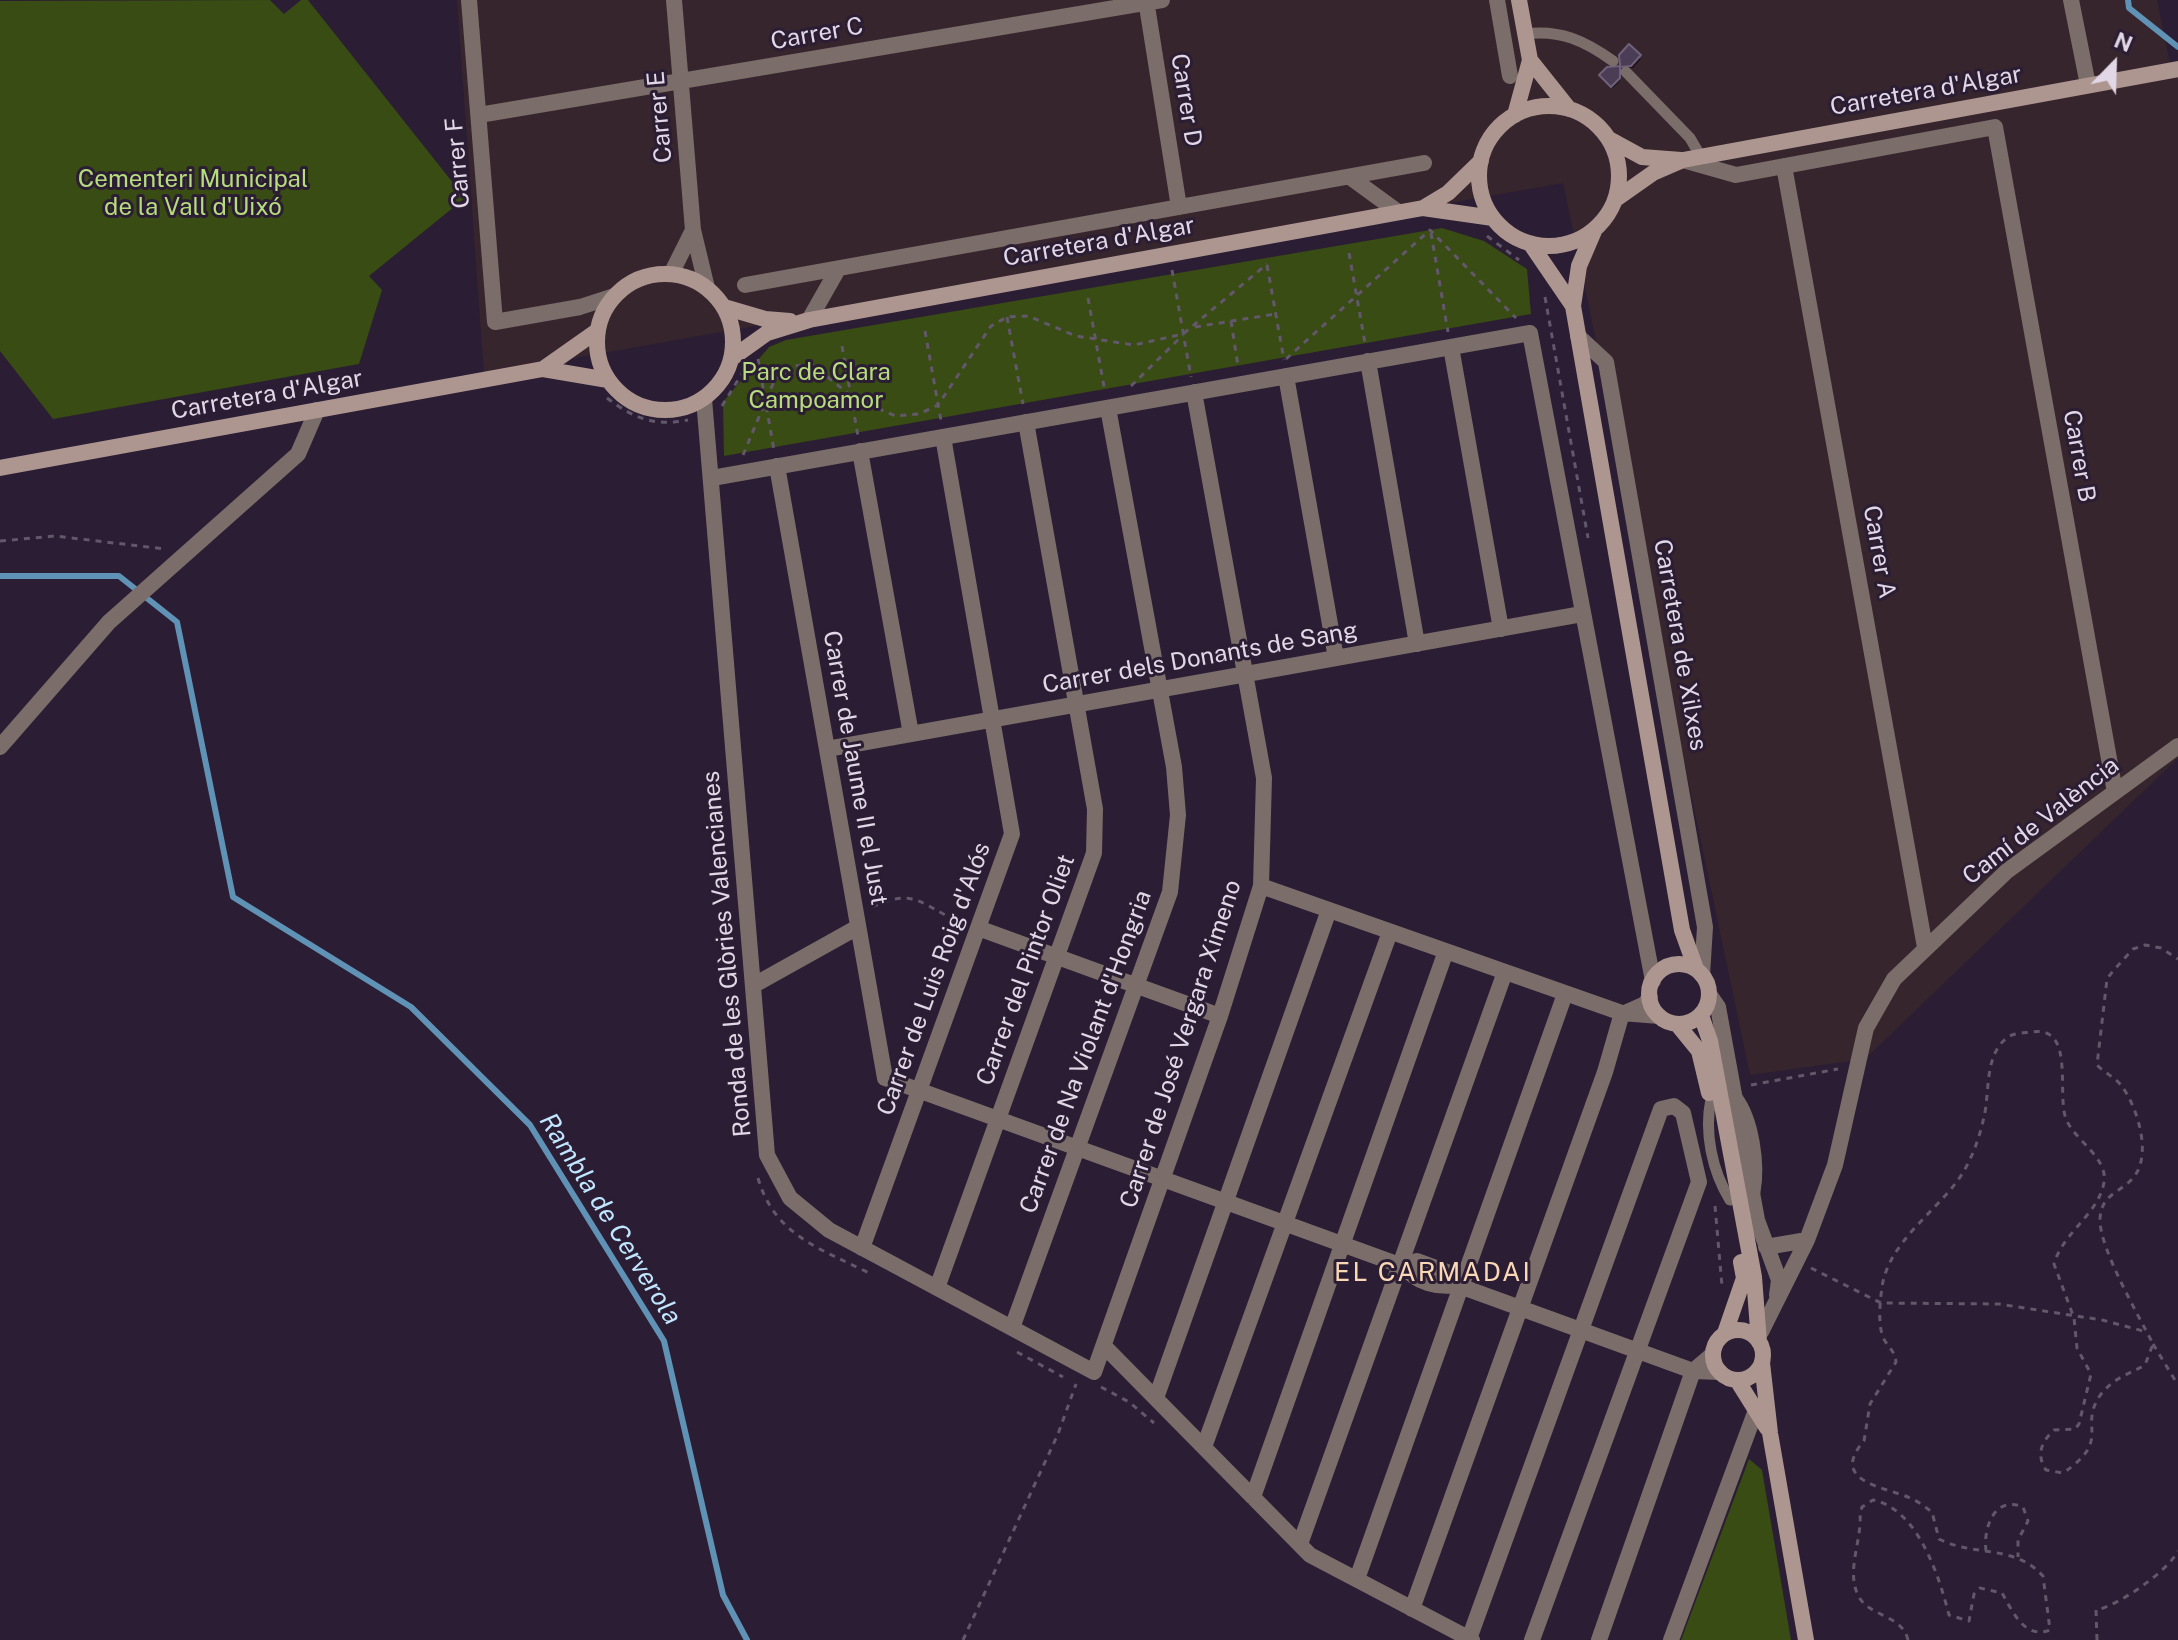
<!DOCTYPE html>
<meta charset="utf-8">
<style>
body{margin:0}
#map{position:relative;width:2178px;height:1640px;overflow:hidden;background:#2b1d33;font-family:"Public Sans",sans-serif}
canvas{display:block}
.north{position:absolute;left:2074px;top:24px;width:80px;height:80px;-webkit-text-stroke:6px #2b1d33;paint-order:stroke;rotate:23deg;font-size:22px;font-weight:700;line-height:32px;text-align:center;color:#e1d7e6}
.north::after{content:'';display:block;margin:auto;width:28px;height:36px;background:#e1d7e6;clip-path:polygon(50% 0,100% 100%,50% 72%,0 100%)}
</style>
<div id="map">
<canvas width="2178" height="1640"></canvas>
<div class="north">N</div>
</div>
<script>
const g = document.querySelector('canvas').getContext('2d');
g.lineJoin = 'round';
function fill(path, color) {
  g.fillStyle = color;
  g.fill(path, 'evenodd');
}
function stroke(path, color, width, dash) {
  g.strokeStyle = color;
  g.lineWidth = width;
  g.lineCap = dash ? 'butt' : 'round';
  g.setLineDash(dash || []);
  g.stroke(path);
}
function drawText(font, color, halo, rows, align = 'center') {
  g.font = font + ' "Public Sans",sans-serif';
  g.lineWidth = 6;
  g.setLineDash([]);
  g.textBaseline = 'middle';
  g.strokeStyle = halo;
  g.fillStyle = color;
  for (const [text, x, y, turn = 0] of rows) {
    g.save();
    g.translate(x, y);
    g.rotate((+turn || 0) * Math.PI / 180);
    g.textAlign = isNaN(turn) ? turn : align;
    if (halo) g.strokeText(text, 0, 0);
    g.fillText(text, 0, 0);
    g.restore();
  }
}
fill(new Path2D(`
 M457 0H2157L2171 69 2178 68V758L1865 1059 1750 1075 1563 183 484 374Z`), '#37252e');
fill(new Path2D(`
 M270 0 284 14 301 0H308L465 198 369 276 382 290 359 364 53 419 0 351V1Z
 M1442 228 1484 241 1527 269 1531 314 724 456 723 402 769 347 786 340Z
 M1749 1459 1762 1470 1791 1640H1681Z`), '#384c14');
fill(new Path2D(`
 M1621 56 1641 59 1633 68 1620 69V81L1613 88 1603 78 1608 69 1622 68Z`), '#0007');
stroke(new Path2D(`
 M2128 0 2129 8 2178 47
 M0 576H119L177 622 233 897 411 1007 530 1125 664 1341 723 1595 747 1640`), '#5f92b5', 6);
const building = new Path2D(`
 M1629 44 1641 55 1631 66 1620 67V78L1611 87 1599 75 1607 67 1620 66 1619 55Z`);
fill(building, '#4b3d55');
stroke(building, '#6f617b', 2);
stroke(new Path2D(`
 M1431 233 1448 332
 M1487 236 1519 260
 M1349 253 1365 343
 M1267 265 1284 360
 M1172 270 1191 377
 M1545 297 1588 538
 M1088 298 1105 392
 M1007 317 1023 404
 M1231 321 1238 366
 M1195 327 1275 314
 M925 331 941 421
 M842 346 858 436
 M758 359 774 450
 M1286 359 1430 230 1516 318
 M1131 386 1183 335
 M607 398C633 418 655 427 688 420
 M722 406 743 372
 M743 455 775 379 790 366 813 365 851 396 895 416 919 414 938 405 991 326 1007 317 1028 316 1076 336 1134 345 1183 334 1267 264
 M0 541 55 536 165 549
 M872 907C916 887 920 905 960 922
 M1751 1085 1838 1069
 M758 1178C774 1235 821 1249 869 1273
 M1715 1206 1722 1286
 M1811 1268 1881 1303 1999 1304 2102 1320 2147 1332
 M2153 1344 2178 1385
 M1017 1352 1063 1377
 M1101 1387 1129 1402 1154 1423
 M1986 1551C1983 1527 1995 1495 2023 1507L2028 1521 2018 1540V1557
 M963 1640 1058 1434 1076 1384
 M1908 1640C1902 1614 1868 1617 1858 1595 1846 1571 1862 1540 1860 1514L1862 1507 1873 1500C1918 1509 1939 1576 1949 1615L1969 1621 1974 1594 1980 1588 2002 1593C2012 1610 2024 1640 2050 1630L2043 1576C2014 1544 1974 1557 1939 1539L1932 1512C1925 1507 1918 1501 1910 1498 1886 1487 1828 1482 1864 1441L1870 1404 1896 1362C1895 1352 1890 1349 1885 1341 1877 1328 1880 1302 1882 1287 1888 1245 1931 1215 1955 1184 1970 1165 1979 1140 1984 1117 1990 1092 1984 1054 2008 1037 2014 1033 2025 1033 2032 1032 2077 1025 2055 1098 2067 1121 2076 1141 2108 1158 2104 1182 2099 1214 2063 1232 2054 1264L2074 1318 2077 1348 2091 1374 2079 1424 2075 1429 2054 1430C2041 1442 2036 1455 2046 1470L2063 1473C2112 1440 2079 1428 2099 1397 2112 1378 2128 1375 2145 1365L2153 1344C2139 1316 2099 1248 2100 1219 2101 1194 2120 1193 2133 1178 2153 1155 2137 1106 2121 1085 2114 1077 2105 1073 2097 1065L2107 979 2113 971 2133 949 2145 945 2161 948 2178 959
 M2097 1640 2096 1610C2118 1606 2168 1571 2178 1551`), '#63576b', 3, [6, 6]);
stroke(new Path2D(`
 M1525 34C1560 29 1585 41 1613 61
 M1626 72 1690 138 1701 157
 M1737 1097C1754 1119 1760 1165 1755 1192
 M1711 1099C1704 1132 1712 1171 1730 1200`), '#7b6d69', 11);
stroke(new Path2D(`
 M469 0 495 322 580 307 614 296
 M674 0 693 230 707 288
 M1146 0 1179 207
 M1497 0 1510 76
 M2071 0 2088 85
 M479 115 1162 0
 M1683 160 1736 175 1995 127 2115 792
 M1784 166 1925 947
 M1350 177 1398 212
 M671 274 693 230
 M745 285 1424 163
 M809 320 838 269
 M1578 336 1606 362 1705 927 1702 975
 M1451 347 1501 629
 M1368 361 1417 644
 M1286 376 1336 658
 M704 399 767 1155 790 1198 829 1230 1094 1372 1220 1016 1261 886 1264 778 1194 392
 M860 451 911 734
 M777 466 885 1078 1405 1267C1416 1283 1438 1288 1457 1285L1693 1371 1720 1372
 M712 478 1530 333 1653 981
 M0 747 109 622 298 454 317 410
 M827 749 1582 614
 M1261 886 1622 1013 1659 1016
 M978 928 1220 1016
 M754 985 858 927
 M1709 994 1718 1007 1757 1220 1779 1280 1777 1295
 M1627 1012 1645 1004 1650 997
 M1766 1247 1807 1240
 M862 1248 1012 834 943 437
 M1405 1267 1417 1261 1447 1272 1457 1285
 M937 1288 1094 853 1095 809 1026 422
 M1012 1328 1170 892 1178 815 1174 767 1108 408
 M1761 1332 1807 1240 1835 1165 1866 1028 1894 979 2007 871 2178 746
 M1104 1346 1310 1555 1472 1640
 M1156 1398 1329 910
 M1204 1447 1390 932
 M1253 1497 1446 951
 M1300 1544 1505 972
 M1357 1579 1565 994
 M1412 1609 1605 1072 1622 1013
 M1469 1639 1661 1109 1674 1106 1683 1113 1699 1182 1532 1640
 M1599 1640 1693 1371 1713 1354
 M1671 1640 1756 1410`), '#7b6d69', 16);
stroke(new Path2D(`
 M1530 60 1569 109
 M1479 176a70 70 0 1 1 140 0a70 70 0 1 1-140 0Z
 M1515 115 1530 60 1519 0
 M1609 139 1642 157 1681 160
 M1616 199 1653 173 1683 160 2178 69
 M1423 208 1448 193 1481 161
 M1594 231 1579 266 1573 306 1682 930 1696 969
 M1530 243 1573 306
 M597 342a68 68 0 1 1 136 0a68 68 0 1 1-136 0Z
 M724 307 765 319 790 321
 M732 358 767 333 809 320 1423 208 1493 218
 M543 369 597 331
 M0 468 543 369 608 380
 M1649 994a30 30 0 1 1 60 0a30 30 0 1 1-60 0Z
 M1701 1015 1710 1041 1754 1277 1759 1342
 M1677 1024 1699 1051 1709 1093
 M1713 1355a25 25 0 1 1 50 0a25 25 0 1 1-50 0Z
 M1725 1333 1744 1278 1741 1262
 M1762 1363 1770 1433 1806 1640
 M1737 1380 1767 1428`), '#ae9690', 16);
drawText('24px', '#e1d7e6', '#2b1d33', [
 ["Carrer C",817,34,-10],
 ["Carretera d'Algar",1926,91,-10],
 ["Carrer D",1186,100,81],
 ["Carrer E",660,117,-95],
 ["Carrer F",458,163,-95],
 ["Carretera d'Algar",1099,242,-10],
 ["Carretera d'Algar",267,395,-10],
 ["Carrer B",2079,456,80],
 ["Carrer A",1879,552,80],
 ["Carretera de Xilxes",1680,645,80],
 ["Carrer dels Donants de Sang",1200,658,-10],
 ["Carrer de Jaume II el Just",855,768,80],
 ["Camí de València",2041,821,-38],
 ["Ronda de les Glòries Valencianes",727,954,-95],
 ["Carrer del Pintor Oliet",1026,970,-70],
 ["Carrer de Luis Roig d'Alós",934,979,-70],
 ["Carrer de José Vergara Ximeno",1181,1044,-72],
 ["Carrer de Na Violant d'Hongria",1086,1052,-70]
]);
drawText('24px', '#b6dc7c', '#2b1d33', [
 ["Cementeri Municipal",193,180],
 ["de la Vall d'Uixó",193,208],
 ["Parc de Clara",816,373],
 ["Campoamor",816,401]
]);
drawText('italic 26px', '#c1e6ff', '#2b1d33', [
 ["Rambla de Cerverola",610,1219,58]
]);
g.letterSpacing = '2px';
drawText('26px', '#fad8b5', '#2b1d33', [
 ["EL CARMADAI",1433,1273]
]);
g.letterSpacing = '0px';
</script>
